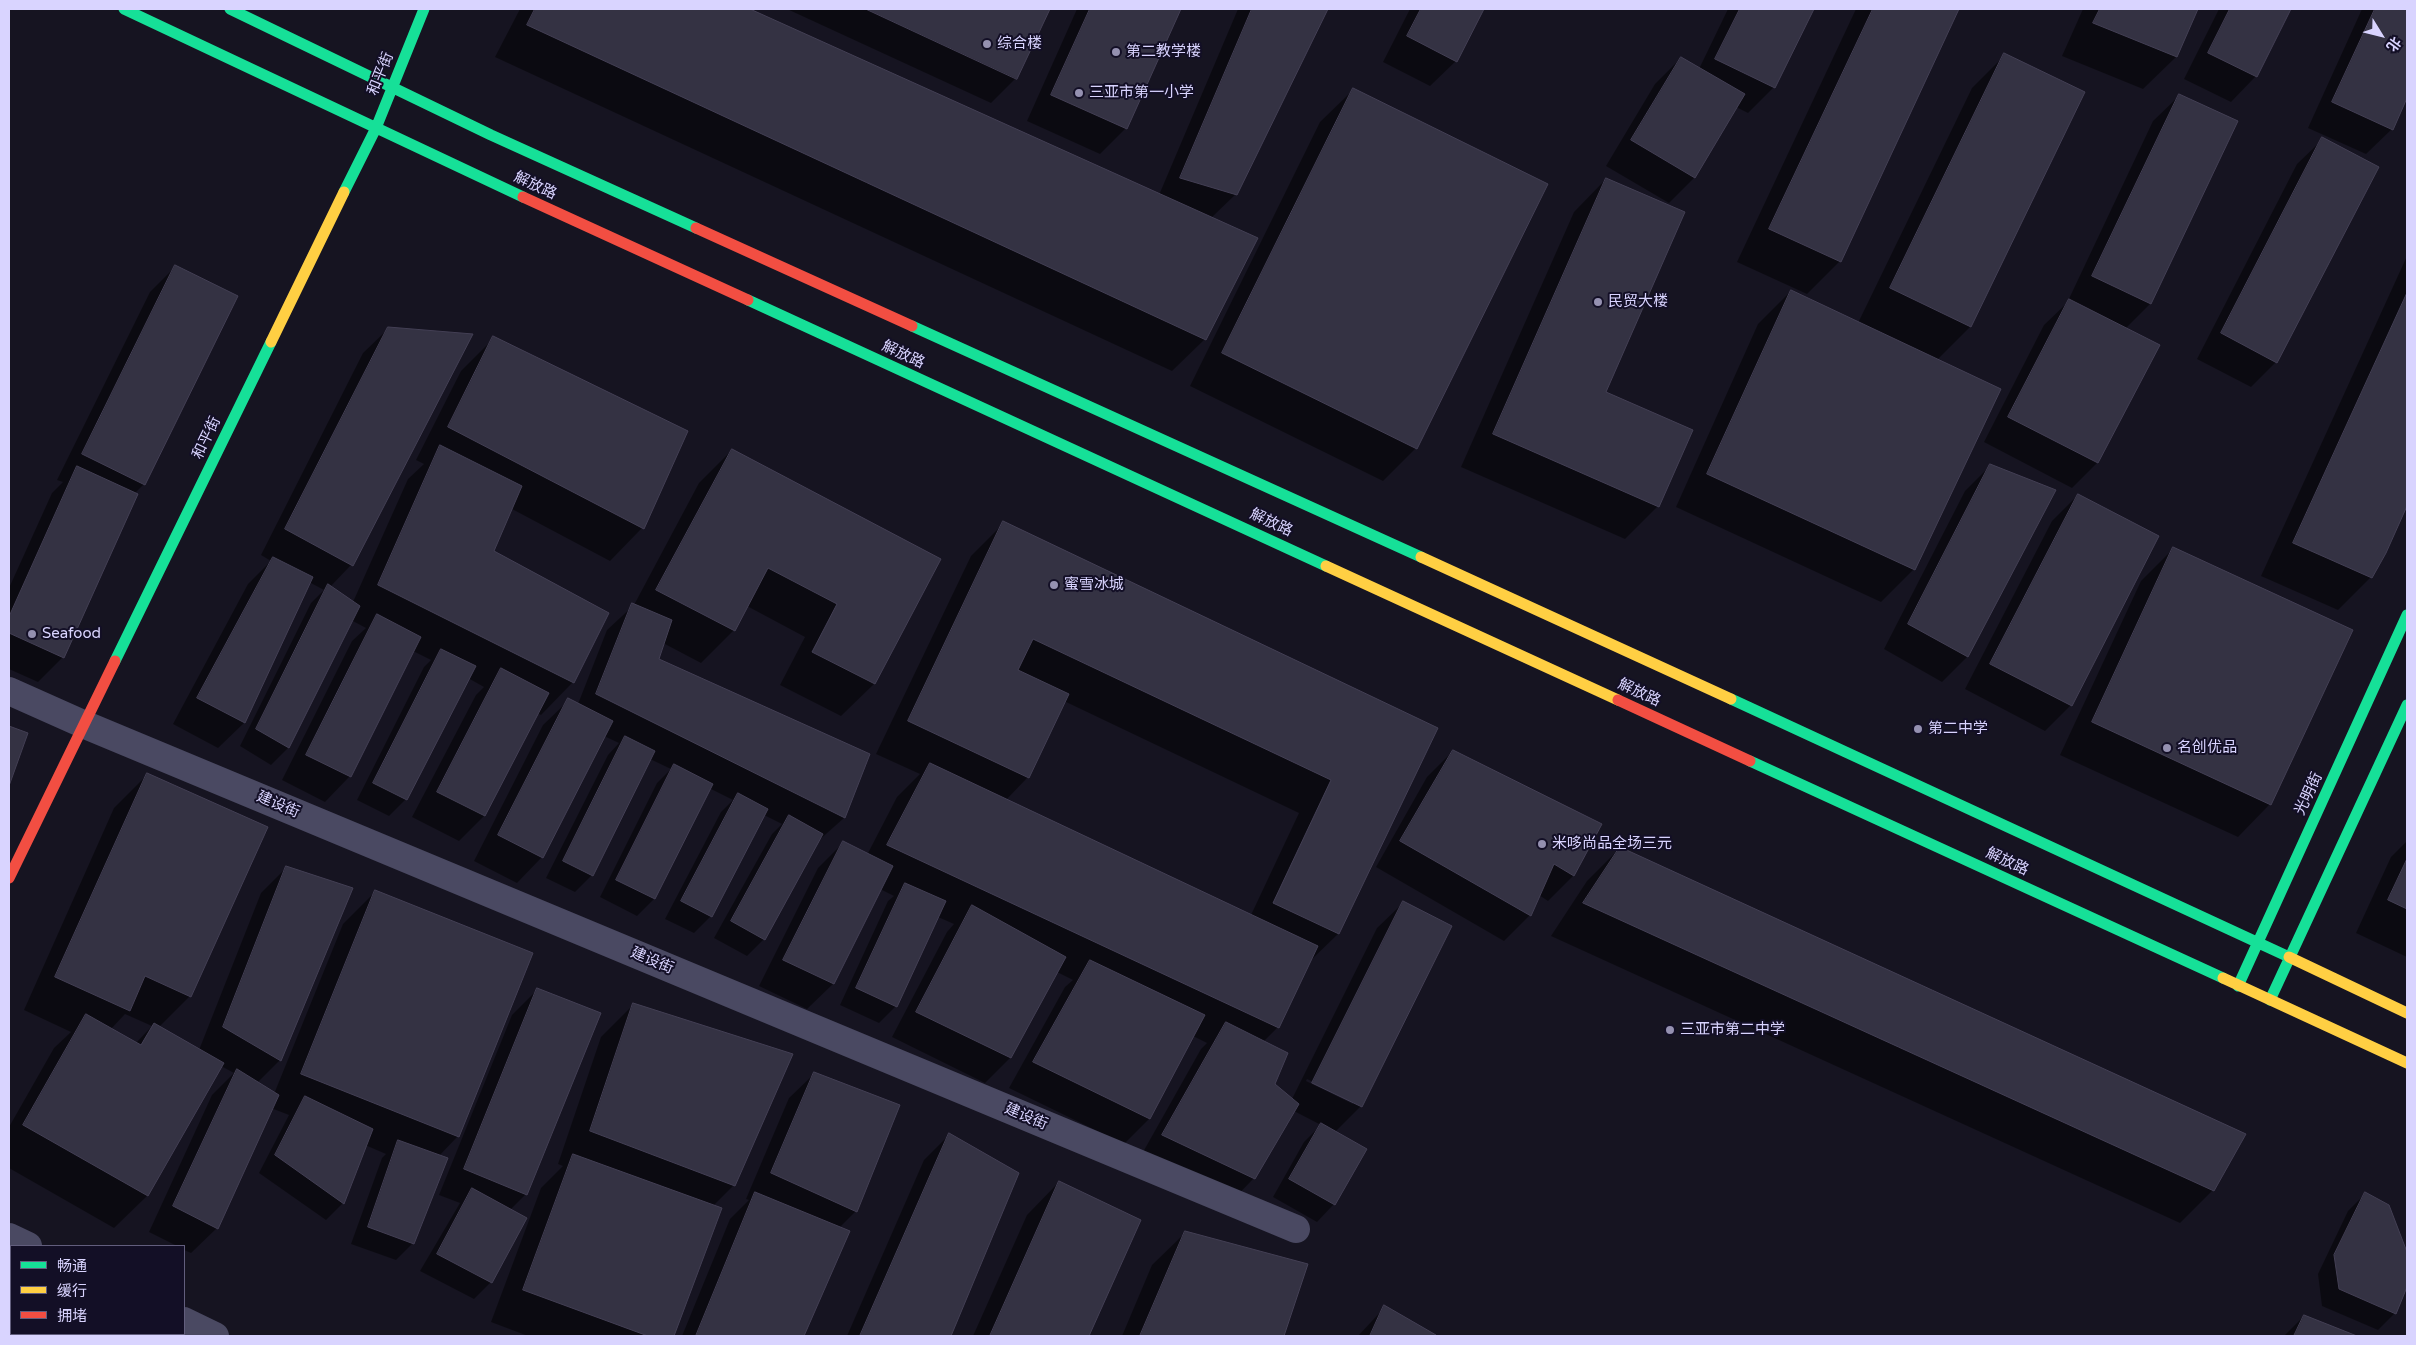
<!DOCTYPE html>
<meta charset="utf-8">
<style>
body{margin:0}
#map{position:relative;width:2416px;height:1345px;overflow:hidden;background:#161421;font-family:"Varela Round","Noto Sans SC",sans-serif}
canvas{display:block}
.frame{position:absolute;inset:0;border:10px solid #d9d4ff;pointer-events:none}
.legend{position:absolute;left:10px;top:1245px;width:175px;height:90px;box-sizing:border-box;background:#130f26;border:1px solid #625e7d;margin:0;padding:6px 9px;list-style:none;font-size:15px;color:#d9d4ff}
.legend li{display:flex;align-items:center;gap:10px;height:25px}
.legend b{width:25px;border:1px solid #625e7d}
.north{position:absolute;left:2356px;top:10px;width:50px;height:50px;-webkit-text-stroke:4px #130f26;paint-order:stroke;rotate:126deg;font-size:14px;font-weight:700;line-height:20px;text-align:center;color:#d9d4ff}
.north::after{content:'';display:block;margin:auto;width:18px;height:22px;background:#d9d4ff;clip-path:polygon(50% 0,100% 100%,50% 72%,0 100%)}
</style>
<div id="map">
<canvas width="2416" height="1345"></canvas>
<div class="frame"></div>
<ul class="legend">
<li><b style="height:6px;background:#16e098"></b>畅通</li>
<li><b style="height:6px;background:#ffcf43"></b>缓行</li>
<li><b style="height:6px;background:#f24e42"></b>拥堵</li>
</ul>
<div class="north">北</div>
</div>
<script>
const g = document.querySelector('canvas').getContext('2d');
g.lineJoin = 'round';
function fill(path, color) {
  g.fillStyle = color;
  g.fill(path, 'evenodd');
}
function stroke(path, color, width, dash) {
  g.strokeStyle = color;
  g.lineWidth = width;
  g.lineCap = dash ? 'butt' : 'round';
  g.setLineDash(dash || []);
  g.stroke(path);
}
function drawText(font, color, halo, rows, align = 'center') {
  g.font = font + ' "Varela Round","Noto Sans SC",sans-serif';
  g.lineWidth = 4;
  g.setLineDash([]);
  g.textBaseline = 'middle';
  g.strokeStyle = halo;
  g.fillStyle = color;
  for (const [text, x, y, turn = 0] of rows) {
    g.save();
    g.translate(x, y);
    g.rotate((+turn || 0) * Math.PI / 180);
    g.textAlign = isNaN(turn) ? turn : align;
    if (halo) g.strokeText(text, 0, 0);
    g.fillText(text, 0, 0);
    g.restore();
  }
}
fill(new Path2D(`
 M520 9H747L1159 195 1238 9H1326L1236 194 1211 218 1205 339 1172 371 495 57Z
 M787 9H1048L1016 78 991 103Z
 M1077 9H1179L1126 128 1100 154 1027 121Z
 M1410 9H1483L1456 61 1430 86 1383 62Z
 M1728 9H1812L1774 87 1748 113 1736 107 1694 178 1669 203 1606 166 1655 84 1681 58 1699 69Z
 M1856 9H1958L1840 261 1807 294 1737 262Z
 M2083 9H2196L2176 57 2143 89 2062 56Z
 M2219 9H2289L2256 76 2231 102 2184 79Z
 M2362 9H2407V95L2392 129 2366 154 2308 128Z
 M2005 55 2083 93 1970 327 1937 360 1914 569 1881 602 1676 507 1758 324 1791 291 1858 323 1972 88Z
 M1353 90 1416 448 1383 481 1190 386 1320 122Z
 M2179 96 2236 122 2150 304 2125 329 2158 346 2097 463 2072 488 1984 442 2044 325 2067 303 2153 121Z
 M2323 139 2276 362 2251 387 2197 359 2297 164Z
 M1606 179 1604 393 1658 506 1625 539 1461 467 1574 212Z
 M2407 256V502L2385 553 2371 577 2338 610 2261 576Z
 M175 267 144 484 135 493 63 657 38 682 9 669V588L52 493 63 482 57 480 150 292Z
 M389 328 471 335 351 565 330 587 353 602 408 479 424 464 416 460 461 371 494 338 642 528 610 561 512 509 493 552 573 682 541 715 537 713 484 816 459 841 412 817 476 695 484 687 468 678 406 799 389 816 357 800 424 667 431 660 413 651 350 776 325 802 282 780 352 641 366 628 351 620 288 748 271 765 240 746 311 603 324 590 309 582 244 723 218 748 173 724 248 584 271 561 261 555 363 353Z
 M732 450 939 560 874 684 841 716 780 685 805 637 747 606 734 630 701 663 663 643 658 660 869 754 844 818 817 842 764 939 747 956 714 938 772 834 782 824 764 815 711 916 694 933 665 919 721 812 733 800 709 788 654 899 637 916 600 897 657 783 671 769 650 759 592 875 575 892 546 878 608 755 619 743 604 736 542 857 517 883 474 861 543 725 569 700 578 704 607 630 634 605 699 483Z
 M1990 466 2054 491 1967 657 1942 682 1884 649 1965 491Z
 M2078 495 2158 536 2071 705 2045 731 1965 689 2052 521Z
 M1004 523 1436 728 1338 934 1308 963 1277 1028 1263 1042 1273 1084 1292 1099 1377 928 1403 903 1361 1106 1335 1132 1366 1149 1334 1204 1317 1222 1273 1197 1304 1142 1321 1125 1294 1111 1254 1178 1229 1204 1138 1161 1201 1049 1207 1043 1193 1036 1149 1119 1124 1144 1009 1088 1065 987 1073 980 1057 972 1010 1058 985 1083 892 1037 947 932 954 924 938 917 896 1006 879 1023 840 1005 888 901 894 896 880 889 833 984 807 1009 759 986 818 868 843 843 867 855 897 797 920 774 876 754 971 556ZM1064 701 1299 813 1251 915 1006 800 1028 777ZM1307 1079 1353 1101V1104L1306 1081Z
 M2174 548 2270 804 2238 837 2060 755 2141 581Z
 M9 727 27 734 9 783Z
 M1453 751 1600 825 1573 876 1548 901 1539 895 1530 915 1504 941 1376 867 1427 777Z
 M147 775 190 996 159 1027 199 1050 261 893 287 867 280 1060 257 1083 274 1094 343 924 376 891 458 1136 439 1156 413 1243 396 1260 351 1244 382 1158 386 1154 365 1145 343 1203 326 1220 259 1173 289 1115 271 1108 217 1228 191 1253 184 1250V1246H177L149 1232 212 1095 234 1073 221 1066 147 1196 114 1228 9 1168V1127L54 1048 71 1032 24 1010 114 808ZM125 1014 152 1026 136 1043 111 1029Z
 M2407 841V957L2356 933 2391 857Z
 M1620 848 2213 1190 2180 1223 1551 936 1587 881Z
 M538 989 526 1194 510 1210 491 1282 474 1299 420 1271 460 1203 439 1195 512 1015Z
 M634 1004 734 1185 713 1206 721 1209 673 1336H528L491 1322 541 1188 563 1166 558 1164 601 1037Z
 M815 1073 856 1211 839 1228 848 1231 802 1336H682L730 1219 749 1200 746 1199 789 1098Z
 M949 1135 1017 1174 950 1336H847L924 1160Z
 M1059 1182 1139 1220 1088 1336H973L1027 1215Z
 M2365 1194 2388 1206 2407 1256V1284L2395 1313 2378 1330 2322 1306 2318 1274 2348 1211Z
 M1185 1233 1306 1265 1282 1336H1122L1152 1265Z
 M9 1297 11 1298V1334H85L90 1336H9Z
 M1385 1307 1434 1335V1336H1358Z
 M2304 1316 2354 1336H2284Z`), '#0007');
const building = new Path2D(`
 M535 9H750L1258 238 1206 340 527 25Z
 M866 9H1050L1017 79Z
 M1090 9H1181L1127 129 1051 95Z
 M1252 9H1328L1237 195 1180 178Z
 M1421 9H1484L1457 62 1407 36Z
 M1740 9H1814L1775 88 1715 59Z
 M1873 9H1959L1841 262 1769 229Z
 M2100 9H2198L2177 57 2093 23Z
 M2230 9H2291L2257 77 2208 53Z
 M2375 9H2407V98L2393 130 2332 102Z
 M2004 53 2085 92 1971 327 1890 288Z
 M1681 57 1745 94 1695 178 1631 140Z
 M1353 88 1548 184 1417 449 1222 353Z
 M2179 94 2238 121 2151 304 2092 276Z
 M2322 137 2379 167 2277 363 2221 333Z
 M1606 178 1685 212 1606 392 1693 430 1659 507 1493 434Z
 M175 265 238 296 145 485 82 454Z
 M1791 290 2001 389 1915 570 1707 474Z
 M2407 293V506L2386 553 2372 578 2293 543Z
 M2069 299 2160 345 2098 463 2008 417Z
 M388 327 473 334 353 566 285 529Z
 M493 336 688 431 644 529 448 427Z
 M440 445 522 486 494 551 609 613 574 683 378 585Z
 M732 449 941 559 875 684 812 652 837 604 768 568 735 631 656 590Z
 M1990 464 2056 490 1968 657 1908 624Z
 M77 466 138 494 64 658 9 633V617Z
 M2078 494 2159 536 2072 706 1990 664Z
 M1003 521 1438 728 1339 934 1273 903 1331 780 1033 639 1018 670 1069 694 1029 778 908 721Z
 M2173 547 2353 630 2271 805 2092 722Z
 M273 557 313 577 245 723 197 698Z
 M328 584 360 606 289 748 256 729Z
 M632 603 672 620 659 659 870 754 845 818 596 694Z
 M377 614 421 637 351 777 306 755Z
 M441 649 476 666 407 800 373 783Z
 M501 668 549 693 485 816 437 792Z
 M568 698 613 721 543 858 498 835Z
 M9 726 28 733 9 786Z
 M625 736 655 751 593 876 563 861Z
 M1453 750 1602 824 1574 876 1554 864 1531 916 1400 841Z
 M930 763 1318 946 1279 1028 887 845Z
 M674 764 713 784 655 899 616 880Z
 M147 773 268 827 191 997 145 976 130 1011 55 977Z
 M738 793 768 809 712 917 681 901Z
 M789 815 823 834 765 940 731 921Z
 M843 841 893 866 834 984 783 960Z
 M1620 847 2246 1134 2214 1191 1583 903Z
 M2407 859V909L2388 900Z
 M286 866 353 888 281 1061 223 1027Z
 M905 883 946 901 897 1007 856 988Z
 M375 890 533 953 459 1137 301 1074Z
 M1403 901 1452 926 1362 1107 1312 1083Z
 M972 905 1066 957 1011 1058 916 1012Z
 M1090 960 1205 1015 1150 1119 1033 1062Z
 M537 988 601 1013 527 1195 464 1169Z
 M633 1003 793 1054 735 1186 590 1131Z
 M86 1014 141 1045 154 1023 224 1063 148 1196 23 1125Z
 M1226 1022 1288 1053 1275 1084 1299 1104 1255 1179 1162 1135Z
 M237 1069 279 1095 218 1229 173 1206Z
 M814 1072 900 1105 857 1212 771 1173Z
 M305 1096 373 1129 344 1204 275 1155Z
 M1321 1123 1367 1149 1335 1205 1289 1179Z
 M949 1133 1019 1173 951 1336H860Z
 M398 1140 448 1158 414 1244 368 1227Z
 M573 1154 722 1208 674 1336H648L523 1290Z
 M1059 1181 1141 1220 1089 1336H990Z
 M472 1188 527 1218 492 1283 437 1254Z
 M755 1192 850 1231 804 1336H696Z
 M2365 1192 2389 1205 2407 1252V1287L2396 1314 2339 1289 2334 1255Z
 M1185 1231 1308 1264 1284 1336H1140Z
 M9 1296 11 1297V1334H88L93 1336H9Z
 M1384 1305 1436 1335 1435 1336H1370Z
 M2304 1315 2357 1336H2294Z`);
fill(building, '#343243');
stroke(building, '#433f54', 1);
stroke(new Path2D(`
 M9 691 83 724 1296 1229
 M9 1237 28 1246
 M184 1321 215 1336`), '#4a4962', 28);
stroke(new Path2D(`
 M124 9 523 197
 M230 9 491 135 696 228
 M344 192 376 128 424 9
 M748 300 1326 566
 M912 326 1421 557
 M115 661 271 342
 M1731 699 2289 957
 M1750 761 2223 978
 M2238 986 2407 615
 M2270 1000 2407 705`), '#16e098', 11);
stroke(new Path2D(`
 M271 342 344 192
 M1421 557 1731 699
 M1326 566 1618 700
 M2289 957 2407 1013
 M2223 978 2407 1063`), '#ffcf43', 11);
stroke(new Path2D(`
 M523 197 748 300
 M696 228 912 326
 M1618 700 1750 761
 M9 878 115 661`), '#f24e42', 11);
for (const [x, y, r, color] of [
 [987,44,5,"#9591b1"],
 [1116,52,5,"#9591b1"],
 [1079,93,5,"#9591b1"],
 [1598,302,5,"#9591b1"],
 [1054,585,5,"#9591b1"],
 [32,634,5,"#9591b1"],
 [1918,729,5,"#9591b1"],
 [2167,748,5,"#9591b1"],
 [1542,844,5,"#9591b1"],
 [1670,1030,5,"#9591b1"]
]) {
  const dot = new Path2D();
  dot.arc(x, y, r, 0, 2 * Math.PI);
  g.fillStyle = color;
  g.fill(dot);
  stroke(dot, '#130f26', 2);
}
drawText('15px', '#d9d4ff', '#130f26', [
 ["综合楼",997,44],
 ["第二教学楼",1126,52],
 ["三亚市第一小学",1089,93],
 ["民贸大楼",1608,302],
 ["蜜雪冰城",1064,585],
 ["Seafood",42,634],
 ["第二中学",1928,729],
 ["名创优品",2177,748],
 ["米哆尚品全场三元",1552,844],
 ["三亚市第二中学",1680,1030]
], 'left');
drawText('15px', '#d9d4ff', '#130f26', [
 ["和平街",381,74,-68],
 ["解放路",535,186,25],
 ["解放路",903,355,25],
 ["和平街",207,438,-64],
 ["解放路",1271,523,25],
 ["解放路",1639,693,25],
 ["光明街",2309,794,-65],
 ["建设街",278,805,23],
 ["解放路",2007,862,25],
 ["建设街",652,961,23],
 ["建设街",1026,1117,23]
]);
</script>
